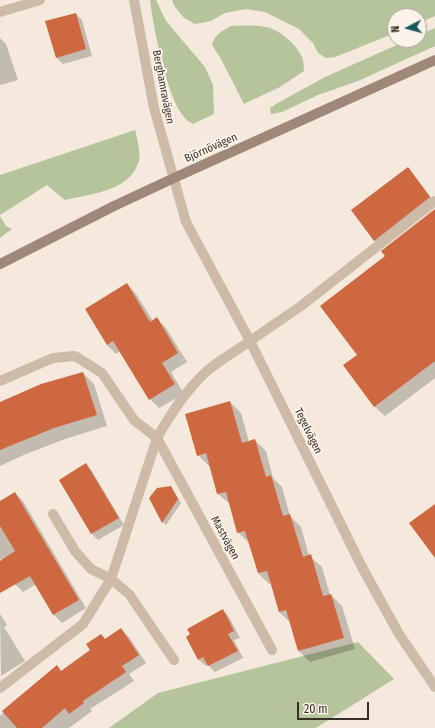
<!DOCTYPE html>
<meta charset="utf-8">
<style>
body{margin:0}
#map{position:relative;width:435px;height:728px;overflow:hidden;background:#f4e9dc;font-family:"Fira Sans Condensed",sans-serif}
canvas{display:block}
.north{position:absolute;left:387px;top:8px;width:40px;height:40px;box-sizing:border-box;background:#fbf3e9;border:1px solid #ada49c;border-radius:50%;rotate:264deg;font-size:11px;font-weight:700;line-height:16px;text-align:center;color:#392e28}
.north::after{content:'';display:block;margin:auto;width:14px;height:18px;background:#1b565d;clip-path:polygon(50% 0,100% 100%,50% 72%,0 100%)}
.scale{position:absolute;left:297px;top:702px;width:72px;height:18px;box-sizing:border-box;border:2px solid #392e28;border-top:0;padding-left:5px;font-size:12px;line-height:14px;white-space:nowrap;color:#392e28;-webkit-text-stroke:3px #fbf3e9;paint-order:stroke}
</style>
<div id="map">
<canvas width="435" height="728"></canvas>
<div class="north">N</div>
<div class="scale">20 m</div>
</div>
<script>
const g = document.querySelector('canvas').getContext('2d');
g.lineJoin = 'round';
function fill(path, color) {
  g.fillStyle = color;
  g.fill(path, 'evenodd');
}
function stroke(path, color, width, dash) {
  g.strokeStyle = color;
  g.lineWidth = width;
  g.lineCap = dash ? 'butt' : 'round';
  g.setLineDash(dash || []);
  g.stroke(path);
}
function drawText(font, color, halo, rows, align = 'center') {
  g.font = font + ' "Fira Sans Condensed",sans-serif';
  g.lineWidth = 4;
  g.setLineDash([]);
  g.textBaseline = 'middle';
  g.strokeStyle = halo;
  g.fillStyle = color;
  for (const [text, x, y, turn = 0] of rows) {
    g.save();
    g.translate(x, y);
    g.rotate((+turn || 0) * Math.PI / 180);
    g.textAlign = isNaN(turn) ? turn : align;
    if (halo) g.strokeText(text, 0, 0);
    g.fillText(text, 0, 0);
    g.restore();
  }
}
fill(new Path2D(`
 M150 0H156L166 21 205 67 213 85 214 114 193 124C190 122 186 120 184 117 167 98 153 26 150 0Z
 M172 0H435V16L419 23V16H395V33L335 57 326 58 318 53 313 43 299 29 265 12 246 9 225 13 211 21 195 24 184 18 175 7Z
 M231 26C259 25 274 23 294 45 302 55 304 59 304 71L280 87 244 104 221 59 212 45C214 35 222 31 231 26Z
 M435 28V46L358 81 318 95 282 112 271 114 270 108 276 104 325 77 408 40H419V35Z
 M135 130C137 137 141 155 139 161 130 191 91 194 65 200L47 185 0 215V175Z
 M0 216 6 226 12 229 0 238Z
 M358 642 394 679 316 728H109L158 693Z`), '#b5c49b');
fill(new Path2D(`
 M76 14 82 20 92 56 63 64 57 58Z
 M0 38 6 44 18 80 0 85Z
 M408 168 414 175 435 203 381 247 374 240Z
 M435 211V378L385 416 375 407 344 366 358 355 387 256Z
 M127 284 136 294 153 321 157 319 166 328 187 362 171 372 184 394 159 408 150 399 121 351 116 354 107 345Z
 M83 373 94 384 107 426 65 439 26 454 0 466V404Z
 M230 402 241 413 249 442 255 440 266 451 273 478 282 487 290 516 301 527 309 556 322 567 330 595H331L342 606 355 649 310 662 299 651 291 623 279 612 271 583 269 584 258 573 249 543 238 532 230 504 218 494 210 466H209L198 455Z
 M86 464 92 471 124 525 98 540 92 534Z
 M171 487 181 503 166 525 163 522 150 498Z
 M15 493 23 501 86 608 62 623 54 615 36 584 23 592 15 584 0 558V502Z
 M223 610 229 617 240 638 234 640 243 658 215 672 208 665 206 666 199 660 187 637Z
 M0 614 7 625 4 627 25 661 1 676Z
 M121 629 129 637 146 663 129 674 134 681 90 709 92 711 69 728H0V716L16 701 57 667 62 672Z`), '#0003');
fill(new Path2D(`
 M76 13 86 49 56 58 45 21Z
 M408 167 430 197 374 241 351 210Z
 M435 209V361L374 407 343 365 357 355 320 306 385 256 381 251Z
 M127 283 150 322 157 317 178 353 162 363 175 384 149 400 113 341 107 345 85 309Z
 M83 372 97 415 54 428 0 450V402L41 384Z
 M230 401 242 443 255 439 266 477 271 475 283 516 290 514 303 557 311 554 323 596 331 594 344 638 298 651 286 610 279 612 267 571 258 573 245 531 237 533 226 492 217 494 206 453 197 456 185 414Z
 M86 463 119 518 91 534 59 480Z
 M171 486 178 499 162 523 149 498 157 488Z
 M15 492 79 600 53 615 30 576 0 593V561L15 551 0 526V501Z
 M435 504V558L409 523Z
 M223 609 234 631 228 634 238 651 208 666 203 657 198 660 186 637 190 634 187 629Z
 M121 628 139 655 122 666 126 672 83 701 84 703 69 714 65 708 42 728H17L2 711 57 665 61 671 90 650 86 644 101 634 105 639Z`), '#cd6841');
stroke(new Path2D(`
 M250 341 301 306 435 201`), '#cdbaa7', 10);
stroke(new Path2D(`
 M134 0 154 108 186 222 250 341 363 569 399 634 435 687
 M0 12 40 0
 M0 381 53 358 75 356 102 373 134 420 157 438 272 650
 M53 514 75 551 91 569 111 579 129 594 174 660
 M0 688 83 624 111 579 157 438C171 413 186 390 207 371 220 360 236 351 250 341`), '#cdbaa7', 10);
stroke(new Path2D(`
 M0 264 114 206 174 178 435 60`), '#a08878', 10);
drawText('11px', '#392e28', '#fbf3e9', [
 ["Berghamravägen",163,87,79],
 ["Björnövägen",211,148,-24],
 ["Tegelvägen",308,431,64],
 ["Mastvägen",225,538,62]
]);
</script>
